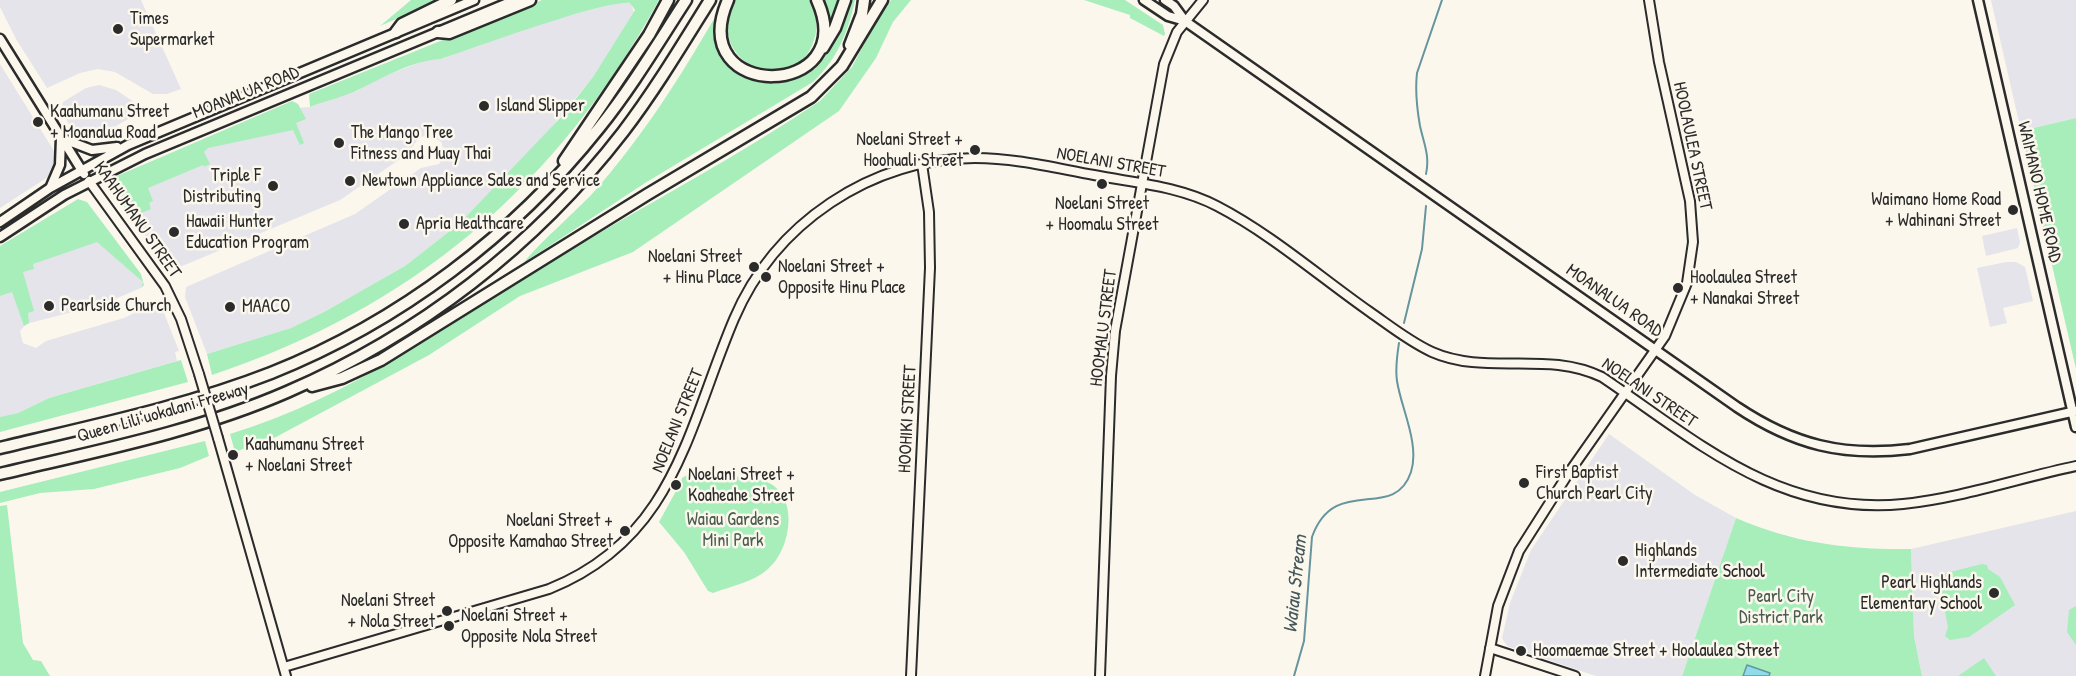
<!DOCTYPE html>
<meta charset="utf-8">
<style>
body{margin:0}
canvas{display:block;background:#fbf7ec}
</style>
<canvas width="2076" height="676"></canvas>
<script>
const g = document.querySelector('canvas').getContext('2d');
g.lineJoin = 'round';
function fill(path, color) {
  g.fillStyle = color;
  g.fill(path, 'evenodd');
}
function stroke(path, color, width, dash) {
  g.strokeStyle = color;
  g.lineWidth = width;
  g.lineCap = dash ? 'butt' : 'round';
  g.setLineDash(dash || []);
  g.stroke(path);
}
function drawText(font, color, halo, rows, align = 'center') {
  g.font = font + ' "Patrick Hand",sans-serif';
  g.lineWidth = 5;
  g.setLineDash([]);
  g.textBaseline = 'middle';
  g.strokeStyle = halo;
  g.fillStyle = color;
  for (const [text, x, y, turn = 0] of rows) {
    g.save();
    g.translate(x, y);
    g.rotate((+turn || 0) * Math.PI / 180);
    g.textAlign = isNaN(turn) ? turn : align;
    if (halo) g.strokeText(text, 0, 0);
    g.fillText(text, 0, 0);
    g.restore();
  }
}
fill(new Path2D(`
 M0 0H141L181 89 167 94H153L115 72 98 69 80 73 47 88 16 39 0 7Z
 M1991 0H2076V118L2021 131Z
 M619 2 631 3 634 13 593 77 541 140 460 223 405 266 324 312 291 328 207 354 185 297 186 287 355 214 421 168 439 164 444 155 442 143 431 135 420 137 406 155 340 200 175 269 166 265 111 188 126 189 285 109 310 107 359 90 369 82 426 60 441 59 555 19Z
 M0 64 54 151 56 160 54 169 48 177 0 208Z
 M99 85 116 90 137 104 142 111 90 141 77 130 73 132 61 110 63 102 86 88Z
 M74 217 143 282 141 288 103 304 26 324 20 331 23 343 36 348 46 341 124 318 151 305 164 313 179 351 175 352 177 361 49 398 18 413 0 417V267Z
 M2017 228 2020 242 2018 248 1986 256 1982 236Z
 M2006 262H2016L2025 267 2033 301 2003 308 2007 323 1990 327 1977 268Z
 M1609 434 1695 495 1736 518 1682 676H1596L1507 646 1502 638 1510 603 1531 550Z
 M2076 511V676H1922L1914 636 1911 549Z`), '#e5e4ea');
fill(new Path2D(`
 M411 0H439L380 26Z
 M542 0H659C557 186 413 308 212 375L207 354 291 328 324 312 405 266 460 223 563 115 593 77 635 10 630 3C603 0 475 48 441 59 411 61 384 77 358 90 343 97 326 101 310 107L309 94Z
 M735 0H809C816 12 819 27 814 40 795 100 701 65 735 0Z
 M821 0H840L828 30Z
 M850 0H855C848 33 837 59 813 82L645 183 525 262C527 255 581 206 592 194 642 138 682 75 719 10 718 18 715 28 718 37 728 72 765 97 800 75 827 58 841 29 850 0Z
 M891 0H911L893 22 876 58 839 111 633 252 520 296 429 355 276 437 235 452 230 434C353 397 454 320 564 254 649 203 738 156 820 101L852 67 875 23Z
 M1084 0H1125L1163 25 1165 34 1164 36 1130 18V15Z
 M292 101 298 104 306 119 296 123 304 143 300 145 293 130 208 148 204 152 210 164 204 167 203 165 148 188 153 201 149 203 151 209 132 217 112 191 111 182 117 176Z
 M2076 118V369L2021 131Z
 M78 199 87 202 141 274 144 285 141 288 143 282 97 242 33 264 34 269 23 272 34 311 28 313 29 323 24 326 12 292 0 296V246Z
 M181 360 188 382 0 432V417L18 413 49 398Z
 M205 441 209 456 180 468 94 489 40 493 0 503V492Z
 M690 473C714 481 743 472 767 482 800 496 791 550 768 569 754 582 731 586 713 593L708 591 684 552 659 522 676 491 678 492 682 478Z
 M7 505 23 643 33 660 41 661 50 676H0V506Z
 M1736 518C1793 543 1849 550 1911 549L1914 636 1922 676H1682Z
 M1982 564 1987 565 1988 569 2000 577 2015 605 1969 637 1950 640 1945 636 1948 627 1938 575Z
 M2076 606V645L2067 632 2069 610Z
 M1984 658 1996 676H1958Z`), '#a7eebb');
const water = new Path2D(`
 M1747 665 1770 673 1769 676H1743Z`);
fill(water, '#8edceb');
stroke(water, '#66959e', 1.5);
stroke(new Path2D(`
 M1426 174C1430 156 1424 144 1420 126 1417 109 1415 90 1417 73L1442 0
 M1404 323 1422 249 1426 206
 M1294 676 1304 641 1312 537C1335 473 1394 523 1411 472 1420 444 1401 408 1397 381 1395 368 1397 356 1399 343`), '#66959e', 2);
const tertiary = new Path2D(`
 M89 181 165 286 181 319 199 374
 M218 438 286 676
 M1490 648 1575 676
 M284 667 549 589C674 539 687 430 734 319 775 223 870 159 975 158 1015 158 1055 168 1094 175 1135 183 1179 186 1217 206 1271 234 1320 277 1370 312 1390 326 1410 342 1432 352 1486 376 1547 350 1602 377 1697 441 1778 516 1903 504 1961 498 2019 478 2076 466
 M911 676 930 268 929 212 922 164
 M1100 676 1111 376 1115 331 1164 64 1177 32 1203 0
 M1485 676 1498 606 1519 551 1568 474 1665 336 1687 283 1693 242 1690 201 1659 62 1649 0`);
const secondary = new Path2D(`
 M1144 0 1168 16 1185 21 1195 28 1737 407C1794 445 1843 457 1910 449L2076 411
 M1165 0 1174 6 1185 21
 M1978 0 2076 427
 M0 39 84 174
 M61 138 92 150 117 147
 M51 186 60 165 61 138
 M0 222 50 188 128 145 474 0
 M0 237 64 195 145 154 515 0`);
const motorway = new Path2D(`
 M728 0C683 103 862 100 817 0
 M396 32 402 24 451 0
 M438 32 449 33 530 0
 M850 45 862 14 864 0
 M823 48 835 28 845 0
 M564 161 649 35 668 0
 M312 386 342 378 381 360 648 194 811 97 842 66 882 0
 M0 448C91 426 184 407 271 373 399 322 514 235 599 128 632 87 658 43 686 0
 M0 474C96 451 195 432 287 392 419 335 535 246 623 132 655 90 682 45 710 0`);
stroke(tertiary, '#2b2b2b', 12);
stroke(secondary, '#2b2b2b', 13);
stroke(motorway, '#2b2b2b', 15);
stroke(tertiary, '#fbf7ec', 8);
stroke(secondary, '#fbf7ec', 8);
stroke(motorway, '#fbf7ec', 10);
const tertiaryBridge = new Path2D(`
 M199 374 218 438`);
stroke(tertiaryBridge, '#2b2b2b', 12, []);
stroke(tertiaryBridge, '#fbf7ec', 8);
for (const [x, y, r, color] of [
 [118,29,6,"#2b2b2b"],
 [484,106,6,"#2b2b2b"],
 [38,122,6,"#2b2b2b"],
 [339,143,6,"#2b2b2b"],
 [975,150,6,"#2b2b2b"],
 [350,181,6,"#2b2b2b"],
 [1102,184,6,"#2b2b2b"],
 [273,186,6,"#2b2b2b"],
 [2013,210,6,"#2b2b2b"],
 [404,224,6,"#2b2b2b"],
 [174,232,6,"#2b2b2b"],
 [754,267,6,"#2b2b2b"],
 [766,277,6,"#2b2b2b"],
 [1678,288,6,"#2b2b2b"],
 [49,306,6,"#2b2b2b"],
 [230,307,6,"#2b2b2b"],
 [233,455,6,"#2b2b2b"],
 [1524,483,6,"#2b2b2b"],
 [676,485,6,"#2b2b2b"],
 [625,531,6,"#2b2b2b"],
 [1623,561,6,"#2b2b2b"],
 [1994,593,6,"#2b2b2b"],
 [447,611,6,"#2b2b2b"],
 [449,626,6,"#2b2b2b"],
 [1521,651,6,"#2b2b2b"]
]) {
  const dot = new Path2D();
  dot.arc(x, y, r, 0, 2 * Math.PI);
  g.fillStyle = color;
  g.fill(dot);
  stroke(dot, '#fbf7ec', 2);
}
drawText('18px', '#2b2b2b', '#fbf7ec', [
 ["Times",130,19],
 ["Supermarket",130,40],
 ["Island Slipper",496,106],
 ["Kaahumanu Street",50,112],
 ["+ Moanalua Road",50,133],
 ["The Mango Tree",351,133],
 ["Fitness and Muay Thai",351,154],
 ["Noelani Street +",963,140,"right"],
 ["Hoohuali Street",963,161,"right"],
 ["Triple F",261,176,"right"],
 ["Distributing",261,197,"right"],
 ["Newtown Appliance Sales and Service",362,181],
 ["Waimano Home Road",2001,200,"right"],
 ["+ Wahinani Street",2001,221,"right"],
 ["Noelani Street",1102,204,"center"],
 ["+ Hoomalu Street",1102,225,"center"],
 ["Hawaii Hunter",186,222],
 ["Education Program",186,243],
 ["Apria Healthcare",416,224],
 ["Noelani Street",742,257,"right"],
 ["+ Hinu Place",742,278,"right"],
 ["Noelani Street +",778,267],
 ["Opposite Hinu Place",778,288],
 ["Hoolaulea Street",1690,278],
 ["+ Nanakai Street",1690,299],
 ["Pearlside Church",61,306],
 ["MAACO",242,307],
 ["Kaahumanu Street",245,445],
 ["+ Noelani Street",245,466],
 ["First Baptist",1536,473],
 ["Church Pearl City",1536,494],
 ["Noelani Street +",688,475],
 ["Koaheahe Street",688,496],
 ["Noelani Street +",613,521,"right"],
 ["Opposite Kamahao Street",613,542,"right"],
 ["Highlands",1635,551],
 ["Intermediate School",1635,572],
 ["Pearl Highlands",1982,583,"right"],
 ["Elementary School",1982,604,"right"],
 ["Noelani Street",435,601,"right"],
 ["+ Nola Street",435,622,"right"],
 ["Noelani Street +",461,616],
 ["Opposite Nola Street",461,637],
 ["Hoomaemae Street + Hoolaulea Street",1533,651]
], 'left');
drawText('18px', '#2b2b2b', '#fbf7ec', [
 ["MOANALUA ROAD",246,93,-22],
 ["HOOLAULEA STREET",1692,146,78],
 ["NOELANI STREET",1111,163,10],
 ["WAIMANO HOME ROAD",2039,192,77],
 ["KAAHUMANU STREET",137,220,55],
 ["MOANALUA ROAD",1614,301,35],
 ["HOOMALU STREET",1104,328,-83],
 ["NOELANI STREET",1649,393,34],
 ["Queen Liliʻuokalani Freeway",163,413,-16],
 ["HOOHIKI STREET",908,419,-87],
 ["NOELANI STREET",678,421,-68]
]);
drawText('18px', '#4a5c4f', '#fbf7ec', [
 ["Waiau Gardens",733,520],
 ["Mini Park",733,541],
 ["Pearl City",1781,597],
 ["District Park",1781,618]
]);
drawText('italic 20px', '#44575b', '#fbf7ec', [
 ["Waiau Stream",1296,584,-84]
]);
</script>
